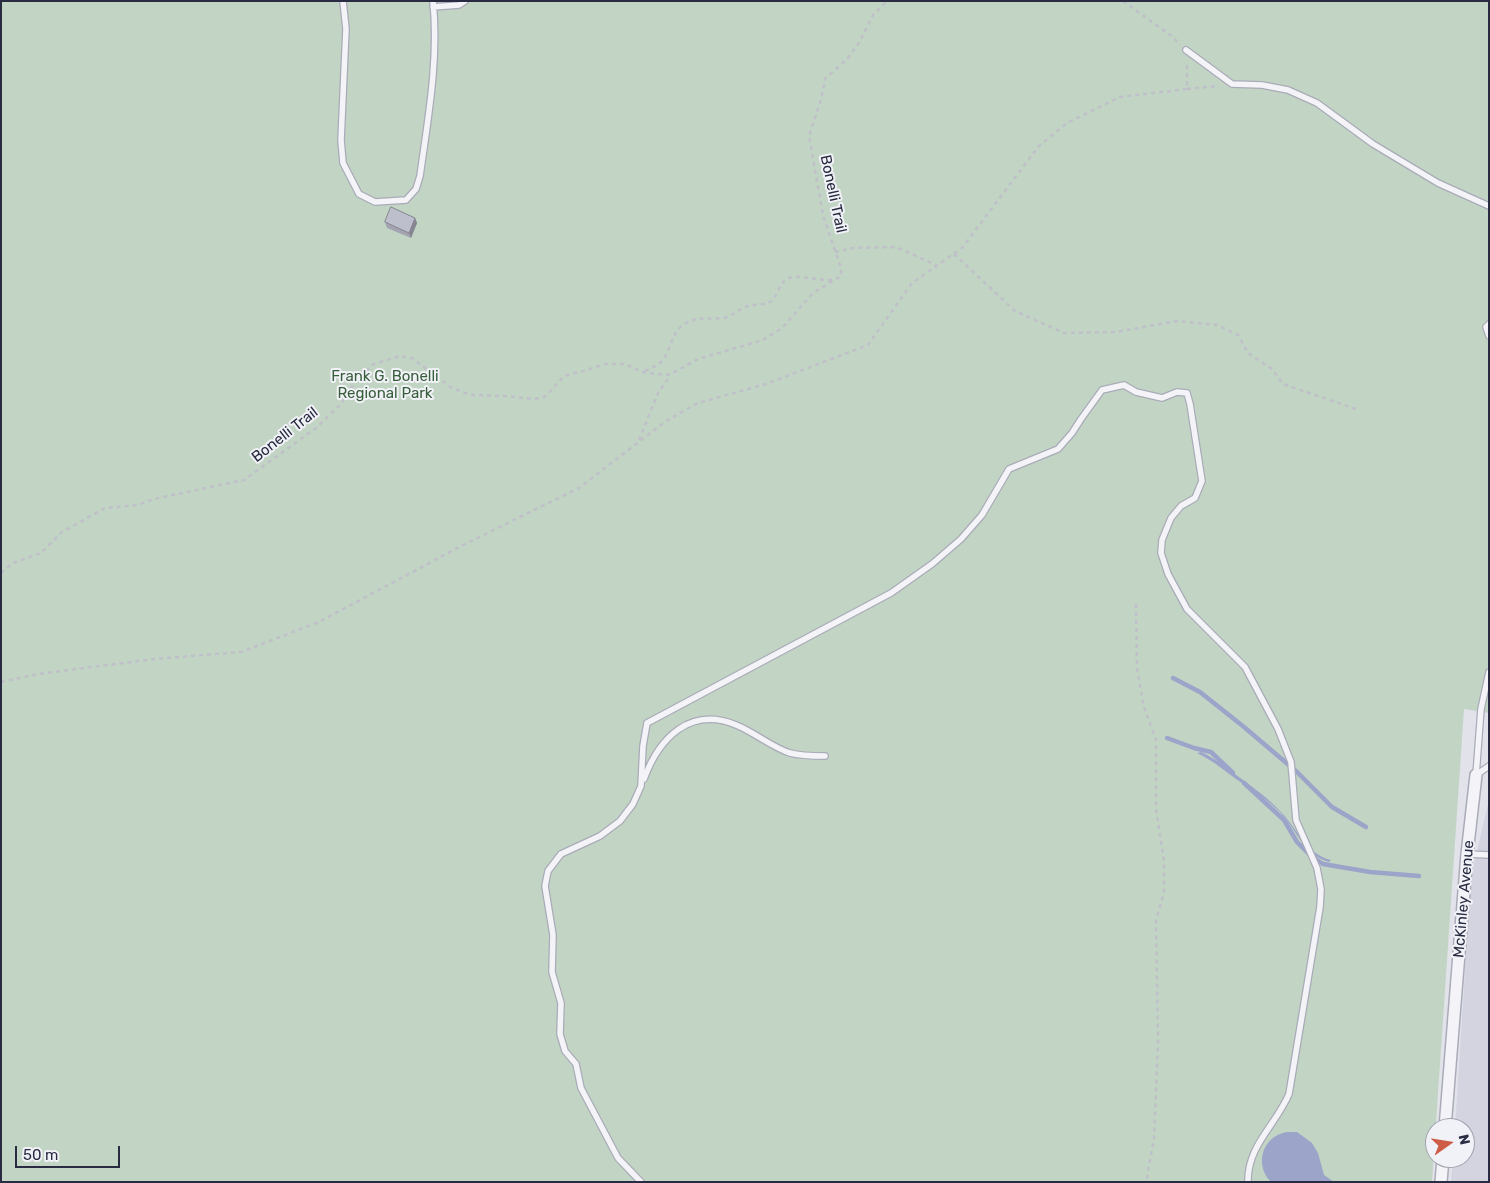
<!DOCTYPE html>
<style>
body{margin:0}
#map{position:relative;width:1490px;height:1183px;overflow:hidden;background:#e1e2ea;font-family:Rubik,sans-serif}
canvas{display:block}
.frame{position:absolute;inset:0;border:2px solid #292b42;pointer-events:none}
.north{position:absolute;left:1425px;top:1118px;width:50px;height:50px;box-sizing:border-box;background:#f1f2f7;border:1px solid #a1a2af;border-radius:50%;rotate:77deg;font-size:14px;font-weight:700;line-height:20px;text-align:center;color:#292b42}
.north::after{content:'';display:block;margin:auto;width:18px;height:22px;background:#ce5d47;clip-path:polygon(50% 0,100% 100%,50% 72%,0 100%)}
.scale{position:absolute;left:15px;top:1146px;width:105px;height:22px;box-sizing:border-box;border:2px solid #292b42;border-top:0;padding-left:6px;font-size:15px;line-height:18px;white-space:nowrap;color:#292b42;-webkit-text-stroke:4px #f1f2f7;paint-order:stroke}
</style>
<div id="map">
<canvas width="1490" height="1183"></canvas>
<div class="frame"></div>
<div class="north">N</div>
<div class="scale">50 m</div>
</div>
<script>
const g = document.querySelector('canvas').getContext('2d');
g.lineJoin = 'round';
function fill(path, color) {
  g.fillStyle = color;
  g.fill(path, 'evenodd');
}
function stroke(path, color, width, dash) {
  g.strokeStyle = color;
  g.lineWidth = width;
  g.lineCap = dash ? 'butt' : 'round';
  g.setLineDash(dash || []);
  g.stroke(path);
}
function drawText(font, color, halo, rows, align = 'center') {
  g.font = font + ' Rubik,sans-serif';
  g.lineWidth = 4;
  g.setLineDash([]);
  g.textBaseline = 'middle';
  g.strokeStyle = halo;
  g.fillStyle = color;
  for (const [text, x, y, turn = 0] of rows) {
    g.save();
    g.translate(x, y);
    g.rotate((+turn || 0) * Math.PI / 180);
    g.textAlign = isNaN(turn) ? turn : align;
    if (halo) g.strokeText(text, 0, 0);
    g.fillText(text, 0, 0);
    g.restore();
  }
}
fill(new Path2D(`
 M1489 800V1182H1451L1453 1158H1465V1128H1455L1471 877Z`), '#d3d4df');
fill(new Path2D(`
 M1 1H1489V713L1464 709 1432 1182H1Z`), '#c2d4c3');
fill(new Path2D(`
 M1201 752C1217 759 1229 770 1243 780 1256 790 1268 798 1279 810 1297 827 1305 854 1331 860L1329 862C1303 855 1296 828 1279 811 1266 799 1256 792 1242 783 1227 773 1214 761 1197 753Z
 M1287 1132H1297L1312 1143 1318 1153 1324 1175 1334 1182 1270 1181C1254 1163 1263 1136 1287 1132Z`), '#9ca4ca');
stroke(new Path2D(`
 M1173 678 1200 692 1244 727 1297 772 1332 807 1366 827
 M1167 738 1194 748 1211 752 1233 773
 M1244 783 1284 820 1297 842 1311 856 1323 864 1370 872 1419 876`), '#9ca4ca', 4.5);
const service = new Path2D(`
 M343 1 346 29 341 140 343 163 359 194 375 202 406 200 416 189 420 176C428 118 439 59 433 1
 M433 7 459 5 465 1
 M1186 50 1232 84 1262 85 1288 90 1317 103 1373 144 1438 183 1489 206
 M1489 324 1486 327 1489 336
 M1476 775 1481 709 1489 672
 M1476 775 1489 766
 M644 779C659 738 690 706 736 725 754 732 773 748 790 753 801 756 814 756 825 756
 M1467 854 1489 855
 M641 1182 618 1158 581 1088 576 1064 565 1051 560 1034 561 1003 552 972 553 935 545 886 548 871 561 854 600 836 620 821 633 804 641 786 643 746 647 723 891 593 932 564 961 539 982 515 1009 469 1058 449 1072 433 1081 419 1102 390 1124 385 1136 392 1162 398 1177 392 1187 393 1190 404 1202 481 1195 498 1181 506 1171 518 1162 540 1161 553 1168 574 1187 609 1245 667 1278 729 1291 762 1296 820 1317 868 1321 889 1320 907 1289 1094C1276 1125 1247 1146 1248 1182`);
const minor = new Path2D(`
 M1445 1128 1467 854 1476 775
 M1441 1182 1443 1158`);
stroke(service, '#aaabb8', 8);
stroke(minor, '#aaabb8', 14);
stroke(new Path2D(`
 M1123 1 1173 37 1180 45
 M1187 89 1218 86
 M835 252 853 248 896 247 936 265
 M954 254 1015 311 1064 333 1116 332 1177 321 1217 325 1238 335 1248 353 1272 369 1283 384 1356 409
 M645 371C651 368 657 366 662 361 672 349 671 331 686 323 699 315 713 321 727 317 735 314 740 308 748 306 754 304 764 305 770 302 779 296 778 282 789 278 803 273 830 286 841 276V268L823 215 809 136 821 100 825 79 848 58 859 43 873 15 887 1
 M639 440 658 393 670 376
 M1 573 13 563 41 553 62 532 105 508 138 505 154 499 244 480 316 428 341 404 359 376 374 364 384 361 400 356 412 358 452 388 465 393 474 395 504 396 534 399 541 398 546 396 563 377 570 374 584 371 605 364H625L642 372 665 375 671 374 698 359 763 340 782 328 813 293 836 279
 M1136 604 1137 669 1144 707 1156 740V809L1164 861V893L1156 920 1158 1041 1154 1138 1146 1182
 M1 682 38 674 154 659 241 652 319 622 461 546 579 488 666 421 698 403 766 384 868 345 912 283 962 248 1038 147 1067 123 1120 97 1187 89V63`), '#bfc0c9', 2.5, [4, 4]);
stroke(service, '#f4f4f8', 5.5);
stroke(minor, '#f4f4f8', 11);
fill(new Path2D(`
 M415 218 417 223 411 238 387 228 385 222Z`), '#a3a4b0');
fill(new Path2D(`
 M415 218 417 223 411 238 409 233Z`), '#858690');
const building = new Path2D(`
 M391 207 415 218 409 233 385 222Z`);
fill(building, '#bebfcd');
stroke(building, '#858690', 1);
drawText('15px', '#292b42', '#f1f2f7', [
 ["Bonelli Trail",833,194,78],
 ["Bonelli Trail",285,435,-38],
 ["McKinley Avenue",1464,899,-85]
]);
drawText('15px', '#375d3b', '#f1f2f7', [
 ["Frank G. Bonelli",385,377],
 ["Regional Park",385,394]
]);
</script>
